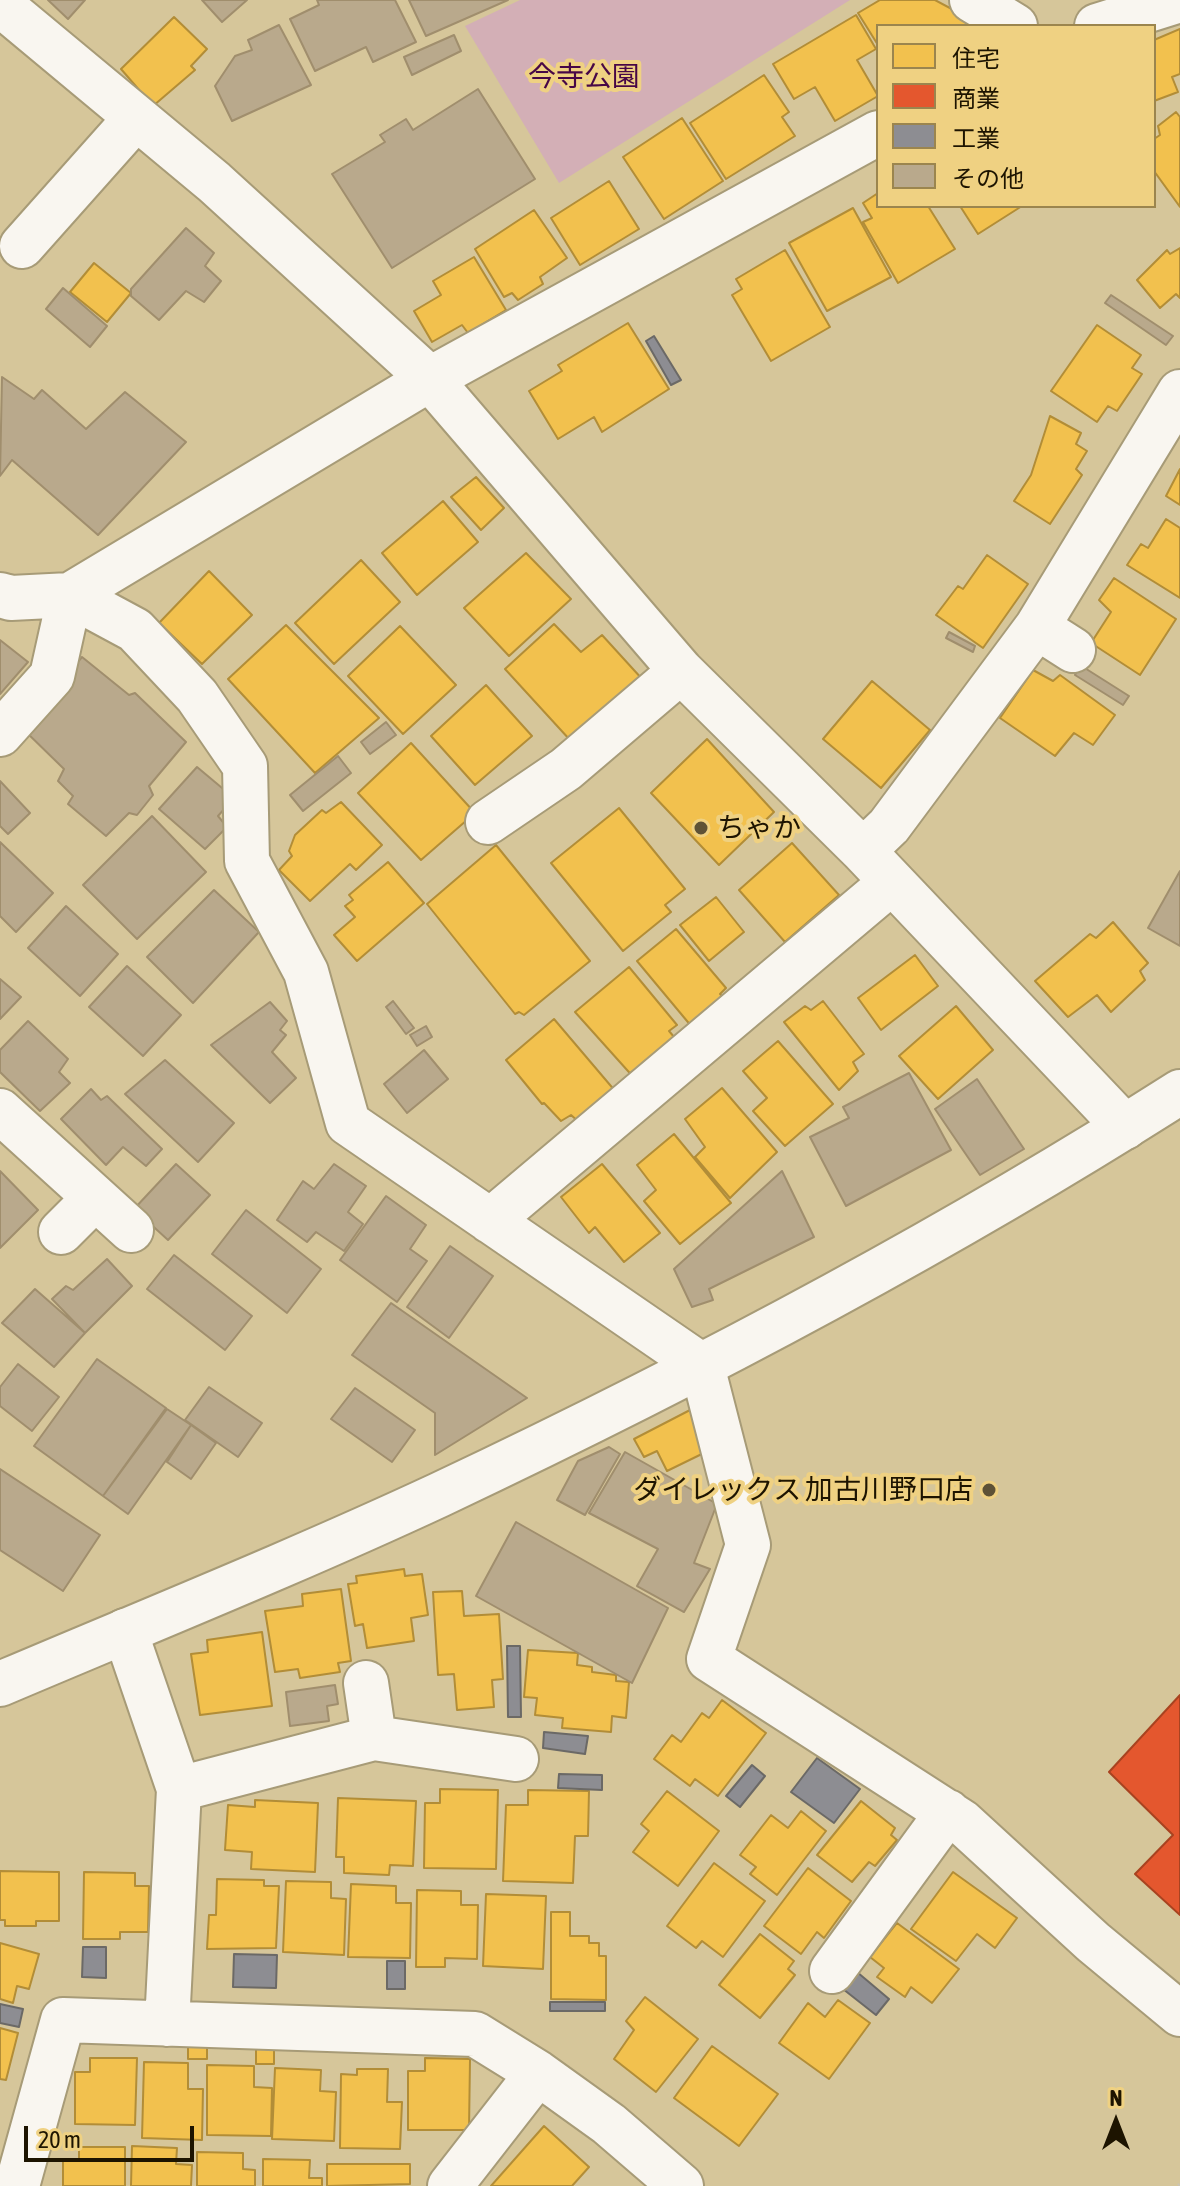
<!DOCTYPE html>
<meta charset="utf-8">
<style>
body{margin:0}
#map{position:relative;width:1180px;height:2186px;overflow:hidden;background:#d6c69a;font-family:"Asap Condensed","Noto Sans JP",sans-serif}
canvas{display:block}
.legend{position:absolute;left:876px;top:24px;width:280px;height:184px;box-sizing:border-box;background:#efd182;border:2px solid #9b854e;margin:0;padding:10px 14px;list-style:none;font-size:24px;color:#1d1400}
.legend li{display:flex;align-items:center;gap:16px;height:40px}
.legend b{width:40px;border:2px solid #9b854e}
.north{position:absolute;left:1076px;top:2082px;width:80px;height:80px;-webkit-text-stroke:6px #efd182;paint-order:stroke;rotate:0deg;font-size:22px;font-weight:700;line-height:32px;text-align:center;color:#1d1400}
.north::after{content:'';display:block;margin:auto;width:28px;height:36px;background:#1d1400;clip-path:polygon(50% 0,100% 100%,50% 72%,0 100%)}
.scale{position:absolute;left:24px;top:2126px;width:170px;height:36px;box-sizing:border-box;border:4px solid #1d1400;border-top:0;padding-left:10px;font-size:24px;line-height:28px;white-space:nowrap;color:#1d1400;-webkit-text-stroke:6px #efd182;paint-order:stroke}
</style>
<div id="map">
<canvas width="1180" height="2186"></canvas>
<ul class="legend">
<li><b style="height:22px;background:#f2c14e"></b>住宅</li>
<li><b style="height:22px;background:#e4572e"></b>商業</li>
<li><b style="height:22px;background:#8d8d92"></b>工業</li>
<li><b style="height:22px;background:#b9a98c"></b>その他</li>
</ul>
<div class="north">N</div>
<div class="scale">20 m</div>
</div>
<script>
const g = document.querySelector('canvas').getContext('2d');
g.lineJoin = 'round';
function fill(path, color) {
  g.fillStyle = color;
  g.fill(path, 'evenodd');
}
function stroke(path, color, width, dash) {
  g.strokeStyle = color;
  g.lineWidth = width;
  g.lineCap = dash ? 'butt' : 'round';
  g.setLineDash(dash || []);
  g.stroke(path);
}
function drawText(font, color, halo, rows, align = 'center') {
  g.font = font + ' "Asap Condensed","Noto Sans JP",sans-serif';
  g.lineWidth = 8;
  g.setLineDash([]);
  g.textBaseline = 'middle';
  g.strokeStyle = halo;
  g.fillStyle = color;
  for (const [text, x, y, turn = 0] of rows) {
    g.save();
    g.translate(x, y);
    g.rotate((+turn || 0) * Math.PI / 180);
    g.textAlign = isNaN(turn) ? turn : align;
    if (halo) g.strokeText(text, 0, 0);
    g.fillText(text, 0, 0);
    g.restore();
  }
}
fill(new Path2D(`
 M520 0H850L559 183 465 26Z`), '#d3afb6');
const homes = new Path2D(`
 M880 0H935L963 15 972 26H878V45L858 13Z
 M856 15 876 49 857 60 878 96 835 121 815 87 794 99 773 64Z
 M174 17 207 49 191 66 195 70 153 106 121 69Z
 M1180 29V74L1172 77 1178 92 1154 101V40Z
 M764 75 789 112 782 117 795 136 726 179 690 123Z
 M1176 112 1180 117V207L1154 171V139L1160 135 1158 126Z
 M682 118 723 181 664 219 623 157Z
 M609 181 639 229 580 265 551 218Z
 M878 193V206H928L955 249 898 283 863 222 872 218 863 203Z
 M960 206H1022L978 234Z
 M853 208 891 277 827 311 789 243Z
 M534 210 567 258 540 277 543 284 518 300 512 293 504 297 475 249Z
 M1180 248V298L1176 294 1160 308 1137 280 1167 250 1170 254Z
 M785 250 830 327 771 361 732 295 742 289 736 279Z
 M474 257 506 310 468 333 462 325 432 342 414 311 441 295 433 281Z
 M94 263 131 293 107 322 70 292Z
 M628 323 669 389 602 432 594 417 558 439 529 391 562 371 558 365Z
 M1097 325 1141 355 1132 368 1142 374 1117 411 1108 406 1097 422 1051 391Z
 M1050 416 1081 433 1076 444 1087 451 1076 469 1082 475 1050 524 1014 501 1031 475Z
 M1180 469V505L1166 496Z
 M476 477 504 508 481 530 451 497Z
 M443 501 478 542 417 595 382 553Z
 M1166 519 1180 528V598L1127 565 1141 544 1148 548Z
 M526 553 571 599 509 656 464 608Z
 M987 555 1028 584 983 648 936 615 958 586 963 589Z
 M361 560 400 602 334 664 295 623Z
 M209 571 252 615 202 664 159 623Z
 M1114 578 1176 619 1140 675 1091 643 1111 612 1099 600Z
 M554 624 581 652 602 635 643 680 570 740 505 669Z
 M286 625 379 718 315 773 228 679Z
 M400 626 456 685 403 734 348 676Z
 M1033 670 1053 681 1060 675 1115 715 1093 745 1074 733 1055 756 1000 718Z
 M872 681 930 730 881 788 823 739Z
 M486 685 532 736 475 785 431 736Z
 M707 739 774 812 719 865 651 793Z
 M411 743 475 813 421 860 358 793Z
 M341 802 382 845 356 870 350 864 310 901 279 870 292 856 289 851 295 835 322 810 326 813Z
 M619 808 685 889 665 905 671 912 623 951 551 863Z
 M792 843 839 895 785 942 739 890Z
 M496 845 590 961 524 1015 519 1012 515 1014 427 904Z
 M388 862 424 903 357 961 334 935 355 917 345 906 353 900 349 895Z
 M716 897 744 932 709 961 680 925Z
 M1113 922 1148 963 1140 971 1145 980 1111 1012 1097 995 1068 1017 1035 981 1090 934 1096 938Z
 M676 929 726 988 720 994 725 999 692 1027 637 961Z
 M915 955 938 986 881 1030 858 998Z
 M629 967 677 1025 669 1031 680 1044 636 1080 575 1012Z
 M823 1001 864 1054 853 1062 858 1071 839 1090 784 1022 805 1006 811 1010Z
 M956 1006 993 1050 938 1099 899 1056Z
 M554 1019 616 1092 580 1123 571 1115 561 1121 544 1103 542 1104 506 1060Z
 M778 1041 833 1104 785 1146 753 1111 767 1098 743 1071Z
 M722 1088 777 1152 730 1198 695 1157 705 1147 685 1119Z
 M674 1134 731 1203 680 1244 644 1201 656 1190 637 1165Z
 M602 1164 660 1233 624 1262 595 1227 589 1233 561 1197Z
 M692 1409 712 1449 667 1471 657 1451 644 1457 634 1439Z
 M404 1569 405 1576 422 1574 428 1615 411 1618 414 1641 367 1648 363 1624 355 1626 348 1584 357 1583 356 1576Z
 M341 1589 351 1661 338 1663 340 1672 300 1678 298 1669 275 1672 265 1611 303 1606 302 1594Z
 M462 1591 464 1616 499 1614 503 1679 492 1680 494 1707 457 1710 454 1674 438 1675 433 1592Z
 M262 1632 272 1706 200 1715 191 1654 208 1652 207 1640Z
 M528 1650 578 1653 577 1665 592 1667V1672L616 1675V1681L629 1682 626 1718 612 1716 611 1732 562 1728 563 1718 535 1715 537 1698 524 1697Z
 M722 1700 766 1733 718 1796 695 1779 690 1786 654 1759 672 1735 681 1742 702 1713 709 1718Z
 M440 1789 498 1790 496 1869 424 1868 425 1803H440Z
 M528 1790 589 1791 588 1836H575L573 1883 503 1881 506 1805H528Z
 M667 1791 719 1831 678 1886 633 1852 649 1831 641 1824Z
 M338 1798 416 1801 413 1866 390 1865 389 1875 344 1873V1857H336Z
 M255 1800 318 1803 315 1872 251 1869 252 1852 225 1850 228 1805 255 1807Z
 M861 1801 895 1828 891 1835 897 1840 875 1866 869 1862 852 1882 817 1855Z
 M801 1811 826 1831 777 1895 750 1874 756 1867 740 1855 771 1815 788 1828Z
 M714 1863 765 1901 723 1957 702 1941 696 1948 667 1926Z
 M808 1868 851 1901 824 1938 817 1932 801 1954 764 1926Z
 M0 1871 59 1872V1921H36V1926H5V1920H0Z
 M84 1872 135 1873V1886H149L148 1932H120V1939H83Z
 M953 1872 1017 1918 995 1948 977 1934 956 1961 911 1929Z
 M217 1879 264 1880V1886H279L276 1948 207 1949 209 1915H216Z
 M286 1881 331 1882V1898L346 1899 344 1955 283 1952Z
 M351 1884 396 1886V1903H411L410 1958 348 1957Z
 M417 1890 461 1891V1905H478L477 1959 445 1958V1967H416Z
 M486 1894 546 1896 543 1969 483 1966Z
 M551 1912H570V1936H589V1943H599V1956H606V2000L551 1999Z
 M897 1923 959 1969 932 2003 911 1987 905 1997 877 1977 884 1968 870 1957Z
 M760 1934 794 1961 788 1969 795 1975 760 2018 719 1985Z
 M0 1943 39 1954 29 1989 17 1986 13 2003 0 1999Z
 M645 1997 698 2039 656 2092 614 2059 634 2030 626 2021Z
 M838 2000 870 2023 829 2079 779 2043 808 2003 825 2017Z
 M0 2028 18 2033 6 2080 0 2079Z
 M188 2038H207V2059H188Z
 M256 2043H274V2064H256Z
 M712 2046 778 2094 739 2146 674 2098Z
 M90 2058H137L135 2125 75 2124V2072H90Z
 M425 2058 470 2059 469 2130H408V2071H425Z
 M144 2062 188 2063V2089H203L202 2140 142 2138Z
 M207 2065 254 2066V2087L272 2088 271 2136 207 2135Z
 M275 2068 321 2070 320 2091 336 2092 334 2141 272 2139Z
 M357 2069H388L387 2102H402L400 2149 340 2148 341 2074 357 2075Z
 M544 2126 589 2167 572 2186H491Z
 M132 2146 177 2148 176 2164 192 2165 191 2186H131Z
 M79 2147H125V2186H63V2159H79Z
 M197 2152 243 2153V2169L255 2170V2186H197Z
 M263 2159 310 2160 309 2178H322V2186H263Z
 M327 2164H410V2184L327 2186Z`);
fill(homes, '#f2c14e');
stroke(homes, '#b28d37', 2);
const shops = new Path2D(`
 M1180 1695V1915L1135 1874 1173 1835 1109 1772Z`);
fill(shops, '#e4572e');
stroke(shops, '#a84320', 2);
const industry = new Path2D(`
 M654 336 681 380 671 385 646 341Z
 M507 1646H520L521 1717H508Z
 M544 1732 588 1736 585 1754 543 1748Z
 M817 1758 860 1789 834 1823 791 1792Z
 M752 1765 765 1776 740 1807 726 1796Z
 M559 1774 602 1775V1790L558 1788Z
 M83 1947H106V1978L82 1977Z
 M234 1954 277 1955 276 1988 233 1987Z
 M387 1961H405V1989H387Z
 M857 1972 889 1999 876 2015 843 1989Z
 M550 2002H605V2011H550Z
 M0 2004 23 2009 19 2027 0 2023Z`);
fill(industry, '#8d8d92');
stroke(industry, '#6b6966', 2);
const building = new Path2D(`
 M48 0H85L68 19Z
 M202 0H247L222 22Z
 M317 0H395L416 42 373 62 366 47 315 71 290 19 319 5Z
 M409 0H508L426 36Z
 M279 25 311 85 232 121 215 86 235 56 252 50 248 40Z
 M454 35 461 51 412 75 404 57Z
 M478 89 535 179 392 268 332 174 385 142 380 135 406 119 413 130Z
 M186 228 214 253 205 266 221 281 204 302 186 291 159 320 131 296V289Z
 M63 288 107 326 90 347 46 309Z
 M1111 295 1173 336 1166 345 1105 303Z
 M2 377 34 399 42 390 86 429 125 392 186 442 98 535 12 460 0 476Z
 M949 632 975 646 973 652 946 638Z
 M0 640 28 662 0 694Z
 M82 657 129 695 135 693 186 742 149 786 153 795 137 815 129 813 106 836 68 804 73 796 58 781 64 769 22 728Z
 M1080 665 1129 696 1123 705 1075 675Z
 M386 722 396 735 370 754 361 742Z
 M338 756 351 773 303 811 290 795Z
 M197 767 234 798 218 816 227 827 205 849 159 809Z
 M0 781 30 813 8 834 0 826Z
 M152 816 206 872 137 939 83 885Z
 M0 842 53 893 16 932 0 916Z
 M1180 871V946L1148 928Z
 M214 890 259 932 193 1003 147 957Z
 M66 906 118 954 80 996 28 948Z
 M127 966 181 1015 143 1056 89 1007Z
 M0 979 21 997 0 1019Z
 M393 1001 414 1028 406 1034 386 1007Z
 M270 1002 287 1021 280 1030 286 1035 272 1052 296 1078 270 1103 211 1045Z
 M28 1021 68 1059 59 1072 70 1083 40 1111 0 1072V1050Z
 M426 1026 432 1037 417 1046 410 1035Z
 M424 1050 448 1079 407 1113 384 1084Z
 M165 1060 234 1123 198 1162 125 1094Z
 M909 1073 951 1150 846 1206 810 1137 849 1118 843 1107Z
 M977 1079 1024 1149 980 1175 935 1109Z
 M91 1089 101 1100 107 1096 162 1149 146 1166 123 1147 106 1165 61 1119Z
 M176 1164 210 1195 168 1240 134 1209Z
 M334 1164 366 1186 348 1212 363 1224 344 1251 316 1232 307 1242 277 1220 303 1181 314 1189Z
 M0 1171 38 1210 0 1248Z
 M782 1171 814 1237 709 1289 713 1300 692 1307 674 1269Z
 M386 1196 426 1225 410 1249 427 1261 397 1302 340 1260Z
 M246 1210 321 1269 287 1313 212 1254Z
 M450 1246 493 1276 449 1338 407 1307Z
 M174 1255 252 1316 225 1350 147 1289Z
 M107 1259 132 1286 85 1333 52 1299 66 1286 73 1290Z
 M35 1289 85 1333 54 1367 2 1323Z
 M391 1303 527 1398 435 1455V1413L352 1355Z
 M97 1359 166 1408 103 1496 34 1446Z
 M18 1364 59 1397 32 1431 0 1406V1387Z
 M209 1387 262 1423 238 1457 185 1420Z
 M355 1388 415 1430 392 1462 331 1419Z
 M167 1409 191 1425 128 1514 103 1496Z
 M191 1425 216 1443 191 1479 167 1462Z
 M609 1447 620 1454 585 1515 557 1500 578 1461Z
 M625 1452 717 1504 694 1563 710 1569 684 1612 637 1586 658 1549 589 1513Z
 M0 1469 100 1535 63 1591 0 1550Z
 M516 1522 668 1608 632 1683 476 1596Z
 M335 1685 338 1704 327 1706 329 1721 290 1726 286 1692Z`);
fill(building, '#b9a98c');
stroke(building, '#a08e6d', 2);
const street = new Path2D(`
 M972 0 1015 26
 M0 4 214 182 430 379 681 671 863 851 1125 1127
 M1097 26 1180 0
 M22 246 135 119
 M0 595 11 598 70 595 430 379 878 133
 M1037 627 1073 650
 M0 734 52 676 70 595 135 630 197 696 245 766 247 861 306 972 348 1123 702 1366 748 1545 709 1659 962 1822 1093 1942 1180 2014
 M488 822 566 769 681 671
 M863 851 889 826 1037 627 1180 392
 M0 1111 131 1230
 M490 1221 892 882
 M61 1232 95 1198
 M125 1631 179 1789 167 2024
 M366 1683 374 1738
 M179 1789 374 1738 516 1759
 M832 1971 948 1812
 M17 2186 63 2020 475 2034 538 2073 609 2124 681 2186
 M450 2186 538 2073`);
const secondary = new Path2D(`
 M0 1684C146 1622 295 1562 439 1495 693 1375 943 1243 1180 1092`);
stroke(street, '#a79b77', 48);
stroke(secondary, '#a79b77', 48);
stroke(new Path2D(`
 M1179 2186 1180 2185`), '#c9c4b8', 5, [2, 6]);
stroke(street, '#f9f6f0', 44);
stroke(secondary, '#f9f6f0', 44);
for (const [x, y, r, color] of [
 [701,828,8,"#5e5236"],
 [989,1490,8,"#5e5236"]
]) {
  const dot = new Path2D();
  dot.arc(x, y, r, 0, 2 * Math.PI);
  g.fillStyle = color;
  g.fill(dot);
  stroke(dot, '#efd182', 3);
}
drawText('28px', '#470746', '#efd182', [
 ["今寺公園",584,77]
]);
drawText('28px', '#1d1400', '#efd182', [
 ["ちゃか",717,828],
 ["ダイレックス 加古川野口店",973,1490,"right"]
], 'left');
</script>
